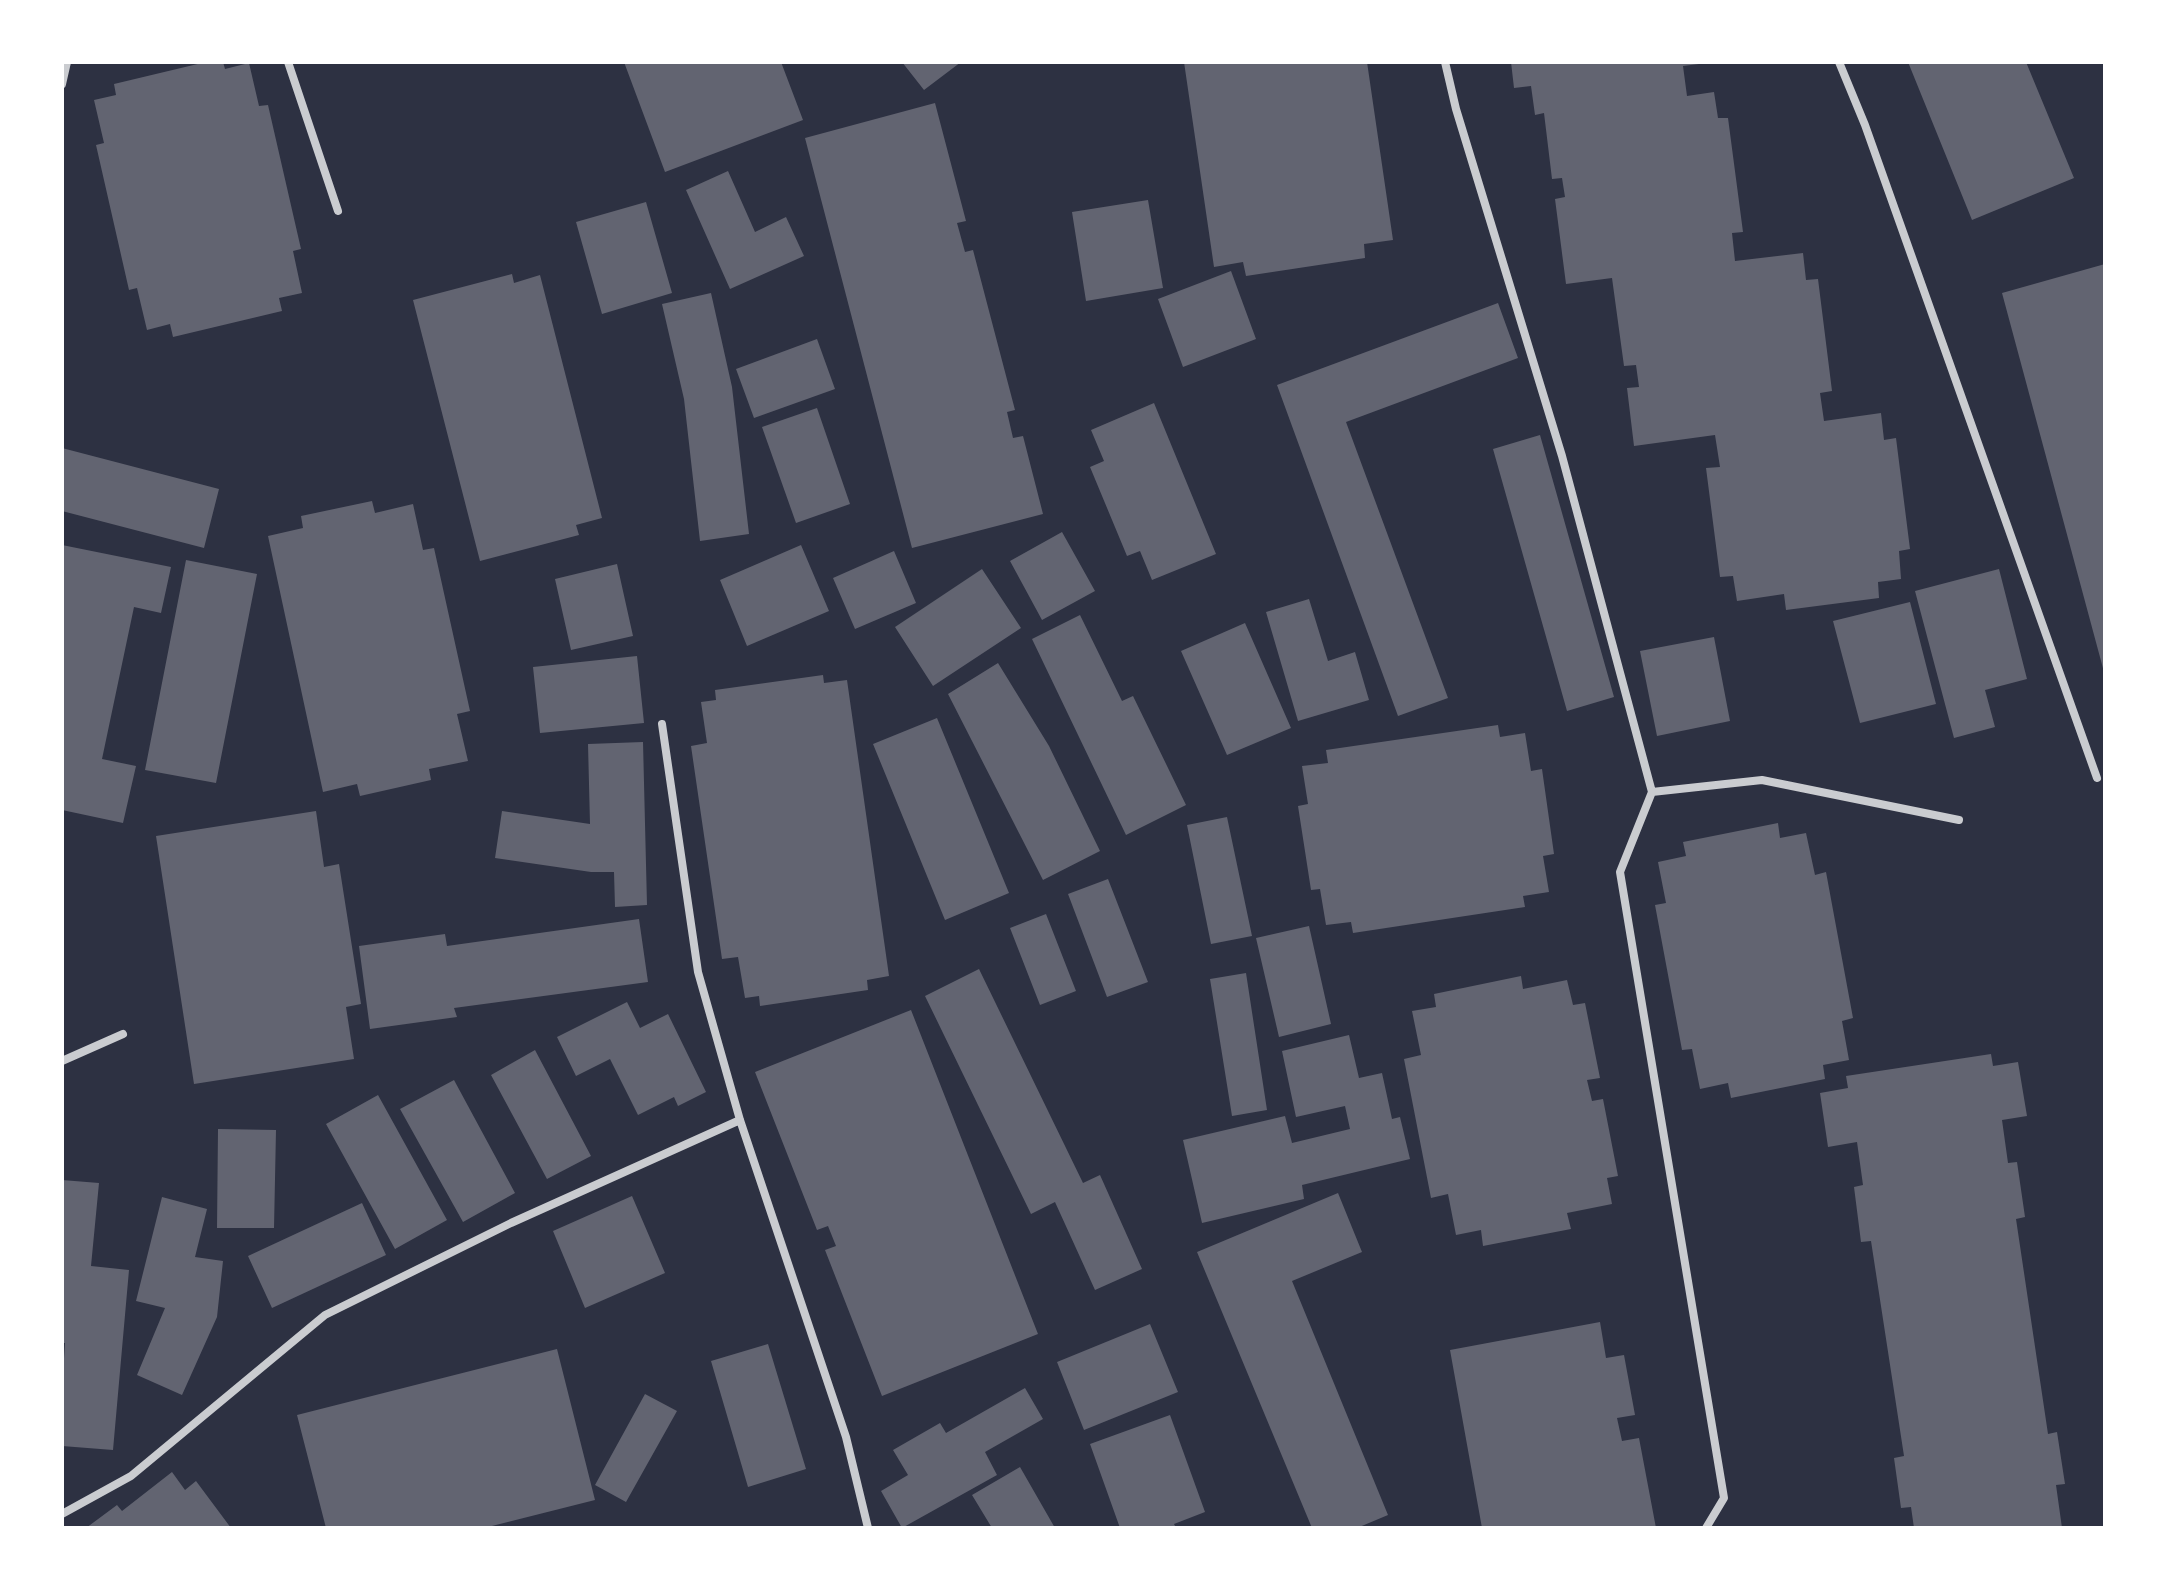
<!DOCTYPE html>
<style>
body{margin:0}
#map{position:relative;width:2167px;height:1590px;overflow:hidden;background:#2d3142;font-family:"Noto Sans",sans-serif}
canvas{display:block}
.frame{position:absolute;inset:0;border:64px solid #fff;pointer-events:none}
</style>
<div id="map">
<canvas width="2167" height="1590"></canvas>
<div class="frame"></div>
</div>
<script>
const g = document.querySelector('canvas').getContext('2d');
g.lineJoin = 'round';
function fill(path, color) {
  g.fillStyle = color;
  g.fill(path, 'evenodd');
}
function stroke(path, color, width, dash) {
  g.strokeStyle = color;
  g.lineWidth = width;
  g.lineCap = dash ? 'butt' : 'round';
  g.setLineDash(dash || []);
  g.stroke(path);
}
fill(new Path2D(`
 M206 62H223L225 69 249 63 259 106 268 105 301 249 293 251 302 293 279 298 282 311 173 337 170 324 147 330 137 288 129 290 96 145 104 143 94 100 116 95 114 84Z
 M624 62H781L803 120 665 172Z
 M902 62H961L924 90Z
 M1184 62H1367L1393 240 1364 244 1365 258 1246 276 1243 262 1214 267Z
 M1511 62H1699V64L1683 66 1687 96 1714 92 1718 118H1728L1743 232 1732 233 1735 261 1803 253 1806 280 1818 279 1832 391 1820 393 1824 421 1881 413 1884 440 1896 438 1910 549 1899 551 1901 579 1878 582 1879 598 1786 610 1784 594 1737 601 1733 576 1720 577 1706 468 1720 467 1715 435 1634 446 1627 388 1639 387 1636 365 1624 366 1612 278 1566 284 1555 199 1565 197 1562 178 1552 179 1544 113 1535 115 1531 86 1514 88Z
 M1908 62H2026L2074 178 1972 220Z
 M935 103 966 221 957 223 965 252 973 250 1015 410 1007 412 1013 438 1023 436 1043 514 912 548 805 138Z
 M728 171 755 232 786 217 804 256 730 289 686 190Z
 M1148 200 1163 288 1086 301 1072 212Z
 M646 202 672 293 602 314 576 222Z
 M2105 264V671L2104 672 2002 293Z
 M1231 271 1256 339 1183 367 1158 299Z
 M512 274 514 283 540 275 602 518 576 525 579 535 480 561 413 300Z
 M711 293 732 387 749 534 700 541 684 399 662 304Z
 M1498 303 1518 358 1346 422 1448 698 1398 716 1277 385Z
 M817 339 835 389 754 418 736 369Z
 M1154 403 1216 554 1152 580 1140 551 1127 556 1090 467 1104 461 1091 430Z
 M817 408 850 504 796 523 762 427Z
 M1540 435 1614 697 1567 711 1493 449Z
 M62 448 219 489 204 548 62 511Z
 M372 501 375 513 413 504 423 550 434 548 470 711 457 714 468 761 429 769 431 780 360 796 357 784 323 792 268 536 303 528 301 516Z
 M1062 532 1095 591 1042 620 1010 561Z
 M62 545 171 567 161 613 134 607 102 759 136 766 123 823 62 810Z
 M801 545 829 611 747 646 720 580Z
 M894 551 916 603 855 629 833 578Z
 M186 560 257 574 216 783 145 770Z
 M617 564 633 636 571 650 555 579Z
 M982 569 1021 628 933 686 895 627Z
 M1999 569 2027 679 1985 690 1995 727 1954 738 1915 591Z
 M1309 599 1328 661 1355 652 1369 700 1298 721 1266 612Z
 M1910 602 1936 704 1860 723 1833 621Z
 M1080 615 1122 701 1133 696 1186 805 1126 835 1032 639Z
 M1245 623 1291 728 1227 755 1181 651Z
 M1714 637 1730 721 1657 736 1640 651Z
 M637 656 644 723 540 733 533 667Z
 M998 663 1049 746 1100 851 1043 880 948 694Z
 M823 675 824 683 847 680 889 976 867 980 868 990 760 1006 759 996 745 998 738 957 722 959 691 746 707 743 701 702 716 700 715 690Z
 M937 718 1009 893 945 920 873 744Z
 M1498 725 1500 737 1525 733 1531 771 1542 769 1554 854 1543 856 1549 892 1523 896 1525 907 1353 933 1351 922 1326 925 1320 889 1311 890 1298 806 1308 804 1302 766 1328 763 1326 750Z
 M643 742 647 905 615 907 614 872H591L495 858 502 811 590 824 588 744Z
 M316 811 324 867 339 864 361 1004 346 1007 354 1059 194 1084 156 836Z
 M1227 817 1252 936 1211 944 1187 825Z
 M1778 823 1780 838 1806 833 1815 875 1826 872 1853 1018 1842 1021 1849 1060 1823 1065 1825 1079 1731 1098 1728 1083 1700 1089 1692 1049 1682 1050 1655 905 1666 903 1658 862 1686 856 1683 842Z
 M1108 879 1148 982 1107 997 1068 894Z
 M1046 914 1076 991 1040 1005 1010 928Z
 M639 919 648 982 454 1008 457 1017 370 1029 359 946 445 934 447 946Z
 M1309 926 1331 1024 1279 1037 1256 938Z
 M979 969 1083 1183 1100 1175 1142 1269 1095 1290 1055 1202 1031 1214 925 996Z
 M1246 973 1267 1110 1232 1116 1210 979Z
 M1521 976 1523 989 1567 980 1573 1005 1585 1003 1600 1078 1587 1080 1592 1101 1603 1099 1618 1176 1607 1178 1612 1204 1567 1213 1571 1229 1483 1246 1481 1230 1456 1235 1448 1194 1431 1198 1404 1059 1421 1055 1412 1011 1436 1007 1434 994Z
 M627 1002 640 1028 668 1014 706 1092 678 1106 674 1097 638 1115 610 1059 576 1076 557 1037Z
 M911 1010 1038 1334 882 1396 825 1250 836 1246 828 1226 817 1230 755 1072Z
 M1349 1035 1359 1078 1382 1073 1392 1119 1400 1117 1410 1159 1302 1185 1304 1199 1202 1223 1183 1140 1285 1116 1292 1143 1350 1129 1345 1106 1296 1117 1282 1051Z
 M535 1050 591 1156 547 1179 491 1075Z
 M1991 1054 1993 1066 2018 1062 2027 1116 2002 1120 2008 1163 2017 1162 2025 1217 2016 1219 2048 1434 2057 1432 2065 1484 2056 1485 2062 1528H1914L1911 1507 1901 1508 1894 1458 1904 1456 1871 1241 1861 1242 1854 1187 1863 1185 1857 1142 1828 1147 1820 1093 1848 1088 1846 1076Z
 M454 1080 515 1193 463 1222 400 1109Z
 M378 1095 447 1220 395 1249 326 1124Z
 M218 1129 276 1130 274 1228H217Z
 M62 1180 99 1183 91 1266 129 1270 113 1450 62 1446V1358H64L65 1343H62Z
 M1338 1193 1362 1252 1292 1281 1388 1515 1357 1528H1312L1197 1252Z
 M632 1196 665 1273 585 1308 553 1231Z
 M162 1197 207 1209 195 1257 223 1261 217 1317 182 1395 137 1375 165 1308 136 1301Z
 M362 1203 386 1255 272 1308 248 1256Z
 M1600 1322 1606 1358 1624 1355 1635 1415 1617 1418 1622 1441 1639 1438 1656 1528H1482L1450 1350Z
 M1150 1324 1178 1392 1084 1430 1057 1362Z
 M768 1344 806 1469 748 1487 711 1361Z
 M557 1349 595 1500 484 1528H326L297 1415Z
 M1025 1388 1043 1419 985 1452 997 1475 902 1528 881 1491 908 1475 893 1450 940 1423 946 1433Z
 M645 1394 677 1411 626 1502 595 1485Z
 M1170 1415 1205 1512 1174 1524 1176 1528H1120L1090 1444Z
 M1020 1467 1055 1528H992L972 1495Z
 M172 1472 185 1490 196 1481 231 1528H86L117 1505 122 1511Z`), '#626471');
stroke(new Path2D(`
 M288 62 338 211
 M1445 62 1456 109 1562 456 1652 792 1620 872 1724 1498 1706 1528
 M1839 62 1865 125 2097 778
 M62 84 67 62
 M662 724 698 972 740 1120 846 1437 868 1528
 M1652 792 1762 780 1959 820
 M62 1061 123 1034
 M62 1514 131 1476 325 1315 511 1223 740 1120`), '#caccd0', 8);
</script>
